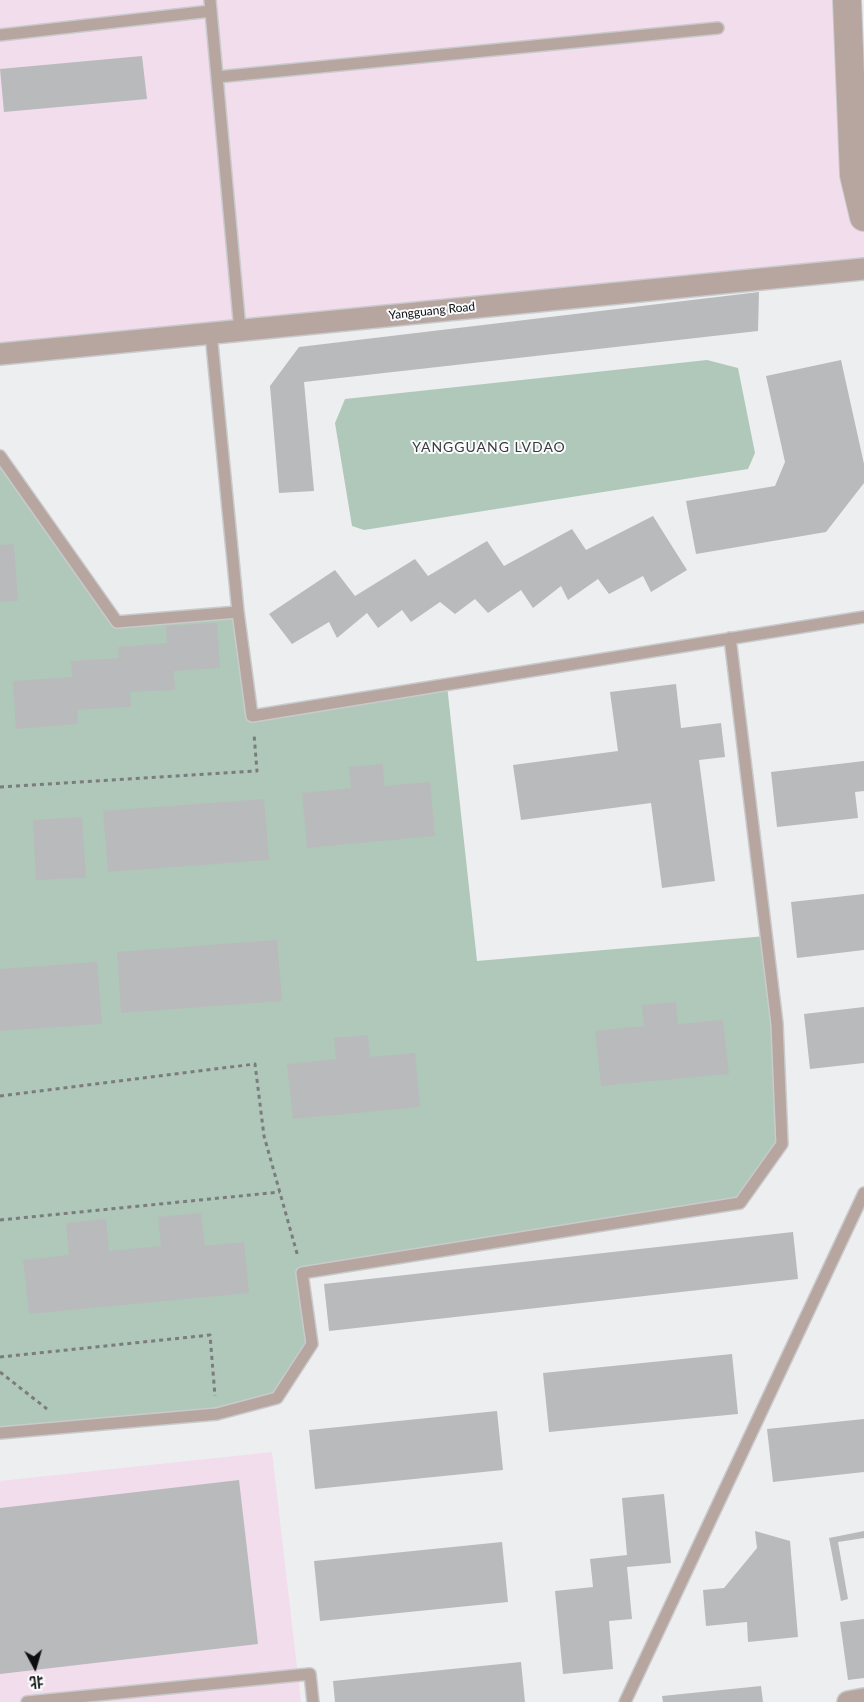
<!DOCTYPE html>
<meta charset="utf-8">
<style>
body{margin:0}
#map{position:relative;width:864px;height:1702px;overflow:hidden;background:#edeef0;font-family:Lato,"Noto Sans SC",sans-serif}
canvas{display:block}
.north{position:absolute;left:10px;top:1642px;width:50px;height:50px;-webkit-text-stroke:4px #fafbfd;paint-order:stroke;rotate:174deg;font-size:14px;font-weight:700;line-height:20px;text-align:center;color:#0e0e0f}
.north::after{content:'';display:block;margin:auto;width:18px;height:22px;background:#0e0e0f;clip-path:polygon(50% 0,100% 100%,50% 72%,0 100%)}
</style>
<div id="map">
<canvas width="864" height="1702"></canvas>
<div class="north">北</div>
</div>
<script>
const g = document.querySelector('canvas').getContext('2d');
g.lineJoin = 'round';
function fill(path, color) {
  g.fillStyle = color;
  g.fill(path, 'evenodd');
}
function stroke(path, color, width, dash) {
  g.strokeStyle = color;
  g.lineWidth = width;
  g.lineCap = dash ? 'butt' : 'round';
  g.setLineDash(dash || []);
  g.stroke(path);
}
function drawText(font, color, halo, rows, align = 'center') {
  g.font = font + ' Lato,sans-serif';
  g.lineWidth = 4;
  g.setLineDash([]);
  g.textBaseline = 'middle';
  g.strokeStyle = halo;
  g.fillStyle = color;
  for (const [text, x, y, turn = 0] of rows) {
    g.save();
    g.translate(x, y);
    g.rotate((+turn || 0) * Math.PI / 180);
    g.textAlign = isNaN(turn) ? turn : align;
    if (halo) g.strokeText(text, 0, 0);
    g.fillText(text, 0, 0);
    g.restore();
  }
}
fill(new Path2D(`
 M0 0H856L864 110V269L0 354Z
 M272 1452 301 1702H0V1481Z`), '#f2ddec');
fill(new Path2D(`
 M707 360 738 368 755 453 748 469 364 530 352 526 335 423 345 399Z
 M0 456 117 622 238 612 252 716 447 685 477 961 766 936 782 1144 740 1203 303 1273 312 1344 277 1398 217 1414 0 1433Z`), '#b0c8b9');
fill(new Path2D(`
 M142 56 147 99 4 112 0 69Z
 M759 292 758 331 304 382 314 491 279 493 270 386 299 347Z
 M841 360 864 464V483L826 532 696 554 686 501 775 486 785 462 766 376Z
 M653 516 687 570 651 592 643 576 609 594 598 579 568 600 561 586 533 608 521 590 488 613 475 599 455 614 440 602 411 622 402 610 378 628 367 613 337 638 329 622 292 644 269 614 335 570 355 596 415 559 428 576 487 541 504 566 572 529 586 550Z
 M14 544 18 601 0 602V545Z
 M217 623 220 668 174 671 175 690 130 692 131 707 77 710 78 724 16 729 13 681 72 677 71 661 119 658 118 647 167 643 166 626Z
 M676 684 681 728 721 723 725 757 699 760 715 881 662 888 651 803 521 820 513 765 618 751 610 692Z
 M864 761V791L855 792 858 818 777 827 771 772Z
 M383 764 384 786 430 782 435 836 307 848 302 793 351 788 349 767Z
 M264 799 269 860 108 872 103 811Z
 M82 817 86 878 36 880 33 820Z
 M864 894V950L797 958 791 902Z
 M277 940 282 1001 121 1013 117 952Z
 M97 962 102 1024 0 1031V969Z
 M676 1002 678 1024 723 1020 729 1074 601 1086 595 1031 644 1026 642 1005Z
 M864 1007V1063L810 1069 804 1014Z
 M368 1035 370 1057 415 1053 420 1107 293 1119 287 1064 336 1059 334 1038Z
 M201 1213 205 1246 244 1242 249 1293 29 1314 23 1260 69 1255 66 1223 106 1219 109 1251 161 1246 158 1217Z
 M793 1232 798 1279 329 1331 324 1284Z
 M732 1354 738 1414 549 1432 543 1373Z
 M497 1411 503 1470 315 1489 309 1430Z
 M864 1419V1472L773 1482 767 1429Z
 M239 1480 258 1644 0 1674V1508Z
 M664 1494 671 1563 627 1567 632 1619 609 1621 613 1669 563 1674 555 1591 593 1587 590 1559 627 1555 622 1498Z
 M755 1531 790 1541 798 1637 748 1642 747 1622 706 1626 703 1590 724 1588 757 1548Z
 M864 1531V1538L838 1542 848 1599 841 1601 829 1538Z
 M502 1542 508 1602 320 1621 314 1561Z
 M864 1619V1678L848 1680 840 1622Z
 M521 1662 525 1702H335L333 1681Z
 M761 1686 763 1702H663L662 1696Z`), '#b9babc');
const service = new Path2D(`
 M210 0 240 330
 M0 35 211 11
 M217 77 718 28
 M211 333 238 612
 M0 456 117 622 238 612 252 716 864 617
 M0 1433 217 1414 277 1398 312 1344 302 1273 740 1203 782 1144 777 1024 730 638
 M27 1702 310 1674 313 1702
 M625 1702 864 1193`);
const minor = new Path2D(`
 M0 354 864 269
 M848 1702 864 1699`);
const tertiary = new Path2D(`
 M847 0 854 175 864 217`);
stroke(service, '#c9cacc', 14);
stroke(minor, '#c9cacc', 24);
stroke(tertiary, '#c9cacc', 30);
stroke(new Path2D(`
 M0 787 257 771 254 734
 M0 1096 255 1064 264 1136 298 1257
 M0 1220 280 1192
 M0 1357 210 1335 215 1396
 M0 1372 47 1409`), '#7b7c7d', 3, [4, 4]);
stroke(service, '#b7a5a0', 11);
stroke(minor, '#b7a5a0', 21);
stroke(tertiary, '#b7a5a0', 28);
drawText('12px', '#0e0e0f', '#fafbfd', [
 ["Yangguang Road",432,311,-6]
]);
g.letterSpacing = '1px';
drawText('14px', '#3a3b3d', '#fafbfd', [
 ["YANGGUANG LVDAO",489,447]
]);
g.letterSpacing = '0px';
</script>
